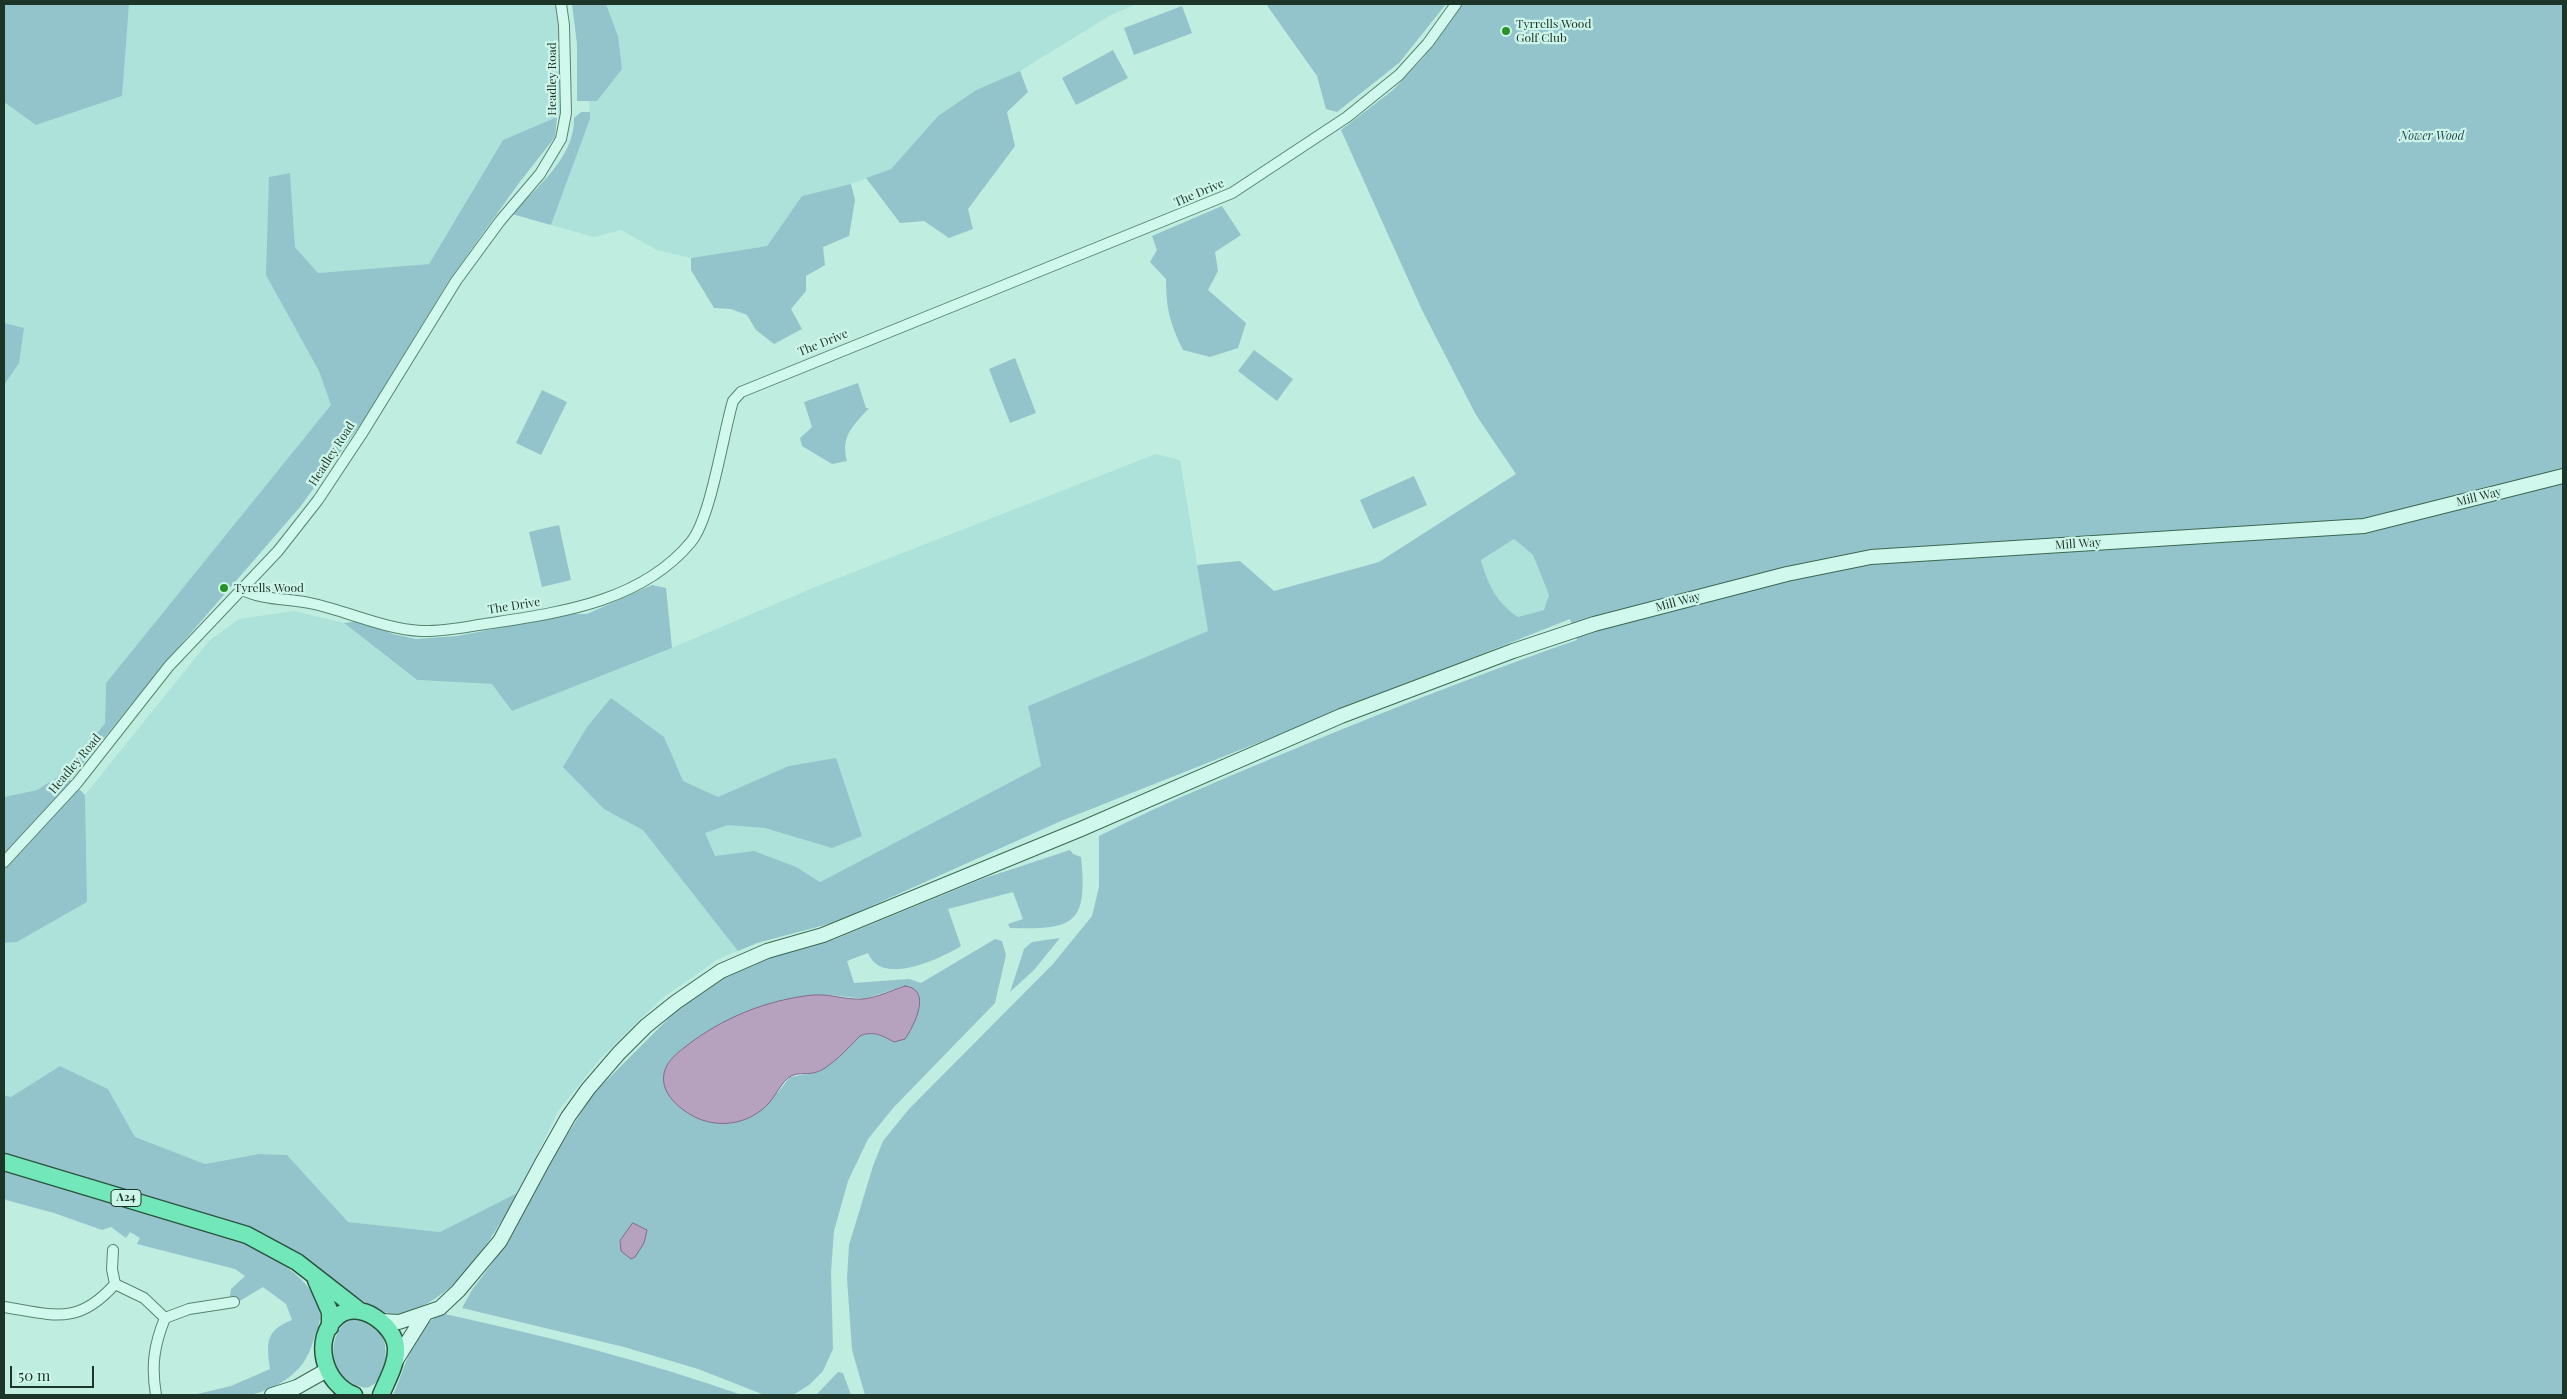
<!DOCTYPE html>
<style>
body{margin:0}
#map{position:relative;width:2567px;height:1399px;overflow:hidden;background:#bfeddf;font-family:"Playfair Display",serif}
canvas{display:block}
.frame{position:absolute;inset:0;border:5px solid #1c3528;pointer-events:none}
.scale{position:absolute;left:10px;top:1366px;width:84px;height:22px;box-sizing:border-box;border:2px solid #1c3528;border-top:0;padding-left:6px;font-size:15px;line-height:18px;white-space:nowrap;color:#1c3528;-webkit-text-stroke:4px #cef5e9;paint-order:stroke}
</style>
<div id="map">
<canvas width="2567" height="1399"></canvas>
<div class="frame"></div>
<div class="scale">50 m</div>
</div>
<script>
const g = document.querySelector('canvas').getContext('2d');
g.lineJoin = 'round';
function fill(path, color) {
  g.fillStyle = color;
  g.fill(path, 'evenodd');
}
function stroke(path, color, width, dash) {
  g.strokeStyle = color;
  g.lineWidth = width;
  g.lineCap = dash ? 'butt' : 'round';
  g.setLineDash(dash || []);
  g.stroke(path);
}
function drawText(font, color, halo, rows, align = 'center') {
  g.font = font + ' "Playfair Display",serif';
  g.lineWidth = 4.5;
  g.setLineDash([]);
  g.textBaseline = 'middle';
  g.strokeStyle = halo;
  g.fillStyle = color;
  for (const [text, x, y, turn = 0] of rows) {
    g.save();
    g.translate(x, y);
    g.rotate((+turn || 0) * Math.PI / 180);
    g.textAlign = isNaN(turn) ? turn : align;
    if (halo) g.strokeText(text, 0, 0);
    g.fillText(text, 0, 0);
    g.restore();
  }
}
fill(new Path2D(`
 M129 4H556L560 31 562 110 557 117 503 140 429 264 318 273 295 247 290 173 269 177 319 371 332 405 106 683 105 723 67 771 37 790 4 797V102L36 125 121 96Z
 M606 4H1137L1109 16 1020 71 976 90 938 116 891 169 851 184 802 196 767 246 691 258 657 250 621 230 594 237 551 225 590 119 589 101H597L618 36Z
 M1156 454 1180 460 1208 631 1028 706 1041 766 795 895 757 943 718 959 661 999 600 1059 558 1111 519 1192 440 1232 347 1222 287 1155 259 1154 205 1164 135 1137 108 1089 60 1066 11 1097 4 1095V943L17 942 87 902 85 795 209 641 239 619 294 611 344 623 416 680 493 684 512 711 660 653 813 588Z
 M1514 539 1533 555 1549 595 1544 610 1518 617 1503 607 1488 585 1481 560Z`), '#ace2da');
fill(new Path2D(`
 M4 4H129L122 96 36 125 4 102Z
 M572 4H606L618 36 622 69 597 101H577V44Z
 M1266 4H1446L1399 63 1337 112 1326 109 1317 76Z
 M1459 4H2563V1395H865L852 1350 847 1278 849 1245 873 1166 883 1141 909 1109 1053 964 1092 916 1099 887V836C1167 801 1240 772 1311 742 1399 706 1487 671 1577 640L1570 619 1061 821 836 922 757 943 738 951 643 830 604 809 563 767 587 727 611 698 664 737 683 781 718 797 789 766 836 758 862 836 832 848 765 828 728 825 705 833 715 856 754 851 796 867 820 882 1041 766 1028 706 1208 631 1197 565 1240 561 1274 591 1379 562 1516 474 1476 415 1422 310 1341 130 1393 90 1425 56ZM1514 539 1533 555 1549 595 1544 610 1518 617C1496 602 1488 585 1481 560Z
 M1182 6 1192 33 1134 55 1124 28Z
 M1113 50 1128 78 1076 105 1062 78Z
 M1020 71 1028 92 1007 112 1015 146 968 209 973 229 949 238 924 221 900 223 866 178 891 169 938 116 976 90Z
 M581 112H590V119L551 225 512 214C537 187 575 157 574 118Z
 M557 117 555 137 519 183 448 282 363 421 300 507 164 664 70 780 85 795 87 902 17 942 4 943V797L37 790 67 771 105 723 106 683 331 405 319 371 266 275 269 177 290 173 295 247 318 273 429 264 503 140Z
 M851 184 855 200 849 236 823 247 825 265 806 276V291L791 309 802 329 774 344 756 330 747 315 731 309 714 308 691 270V258L767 246 802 196Z
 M1222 206 1241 235 1215 252 1218 271 1208 290 1246 323 1238 348 1210 357 1183 350C1170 323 1166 309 1166 279L1150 262 1157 250 1152 236Z
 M4 323 24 328 19 363 4 385Z
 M1254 350 1293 379 1277 401 1238 371Z
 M1015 358 1036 413 1010 423 989 369Z
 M858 383 866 408H869C854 425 840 436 847 461L832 464 802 446 800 438 812 427 804 402Z
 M542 390 567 402 541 455 516 443Z
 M1414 476 1427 505 1373 529 1360 500Z
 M559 525 571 580 542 587 529 532Z
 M652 585 666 588 672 648 512 711 492 684 417 680 344 623 359 621 393 634 416 639 457 636 572 614H587Z
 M1070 850 1073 854 1081 857C1088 924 1074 930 1010 928L1008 924 1023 919 1013 892 948 909 961 946C940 959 881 987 868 953L847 961 854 983 909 979 921 983 995 939 1002 941 1006 955 995 1003 894 1107 868 1139 848 1181 834 1231 831 1272 833 1349 823 1371 809 1385 793 1395 762 1394 698 1369 624 1347 462 1308 472 1290 497 1257 558 1149 594 1093 679 1008 710 984 743 966 776 954 833 940 982 879ZM905 986 894 1042C883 1036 873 1030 860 1036L819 1072 790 1077C759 1116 738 1137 687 1113L797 998 831 995 864 999Z
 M1060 938 1034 970 1010 992 1024 949 1032 942Z
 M60 1066 108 1089 135 1137 205 1164 259 1154 287 1155 348 1222 440 1232 519 1192C490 1240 459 1299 401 1314 376 1320 317 1264 295 1251 252 1225 204 1214 157 1200 106 1186 55 1170 4 1155V1095L11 1097Z
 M4 1170 240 1239C267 1252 323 1283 320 1319 319 1327 314 1337 312 1345 304 1370 285 1383 261 1392 241 1399 214 1395 193 1395L231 1386 270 1369C267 1344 264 1331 292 1320L286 1304 263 1287 238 1302 230 1296 231 1289 245 1276 235 1269 137 1244 140 1238 130 1232 126 1238 111 1227 102 1230 54 1213 6 1200 4 1197Z
 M445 1314C546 1336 645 1361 742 1395H393C405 1370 415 1319 445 1314Z
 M353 1317C362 1320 374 1324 380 1332 390 1345 387 1380 369 1387 364 1389 359 1386 354 1384 326 1373 327 1331 353 1317Z
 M838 1372 843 1373 851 1395H816Z`), '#93c4cb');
const water = new Path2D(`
 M905 986C933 989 914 1026 905 1039L894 1042C883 1036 873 1030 860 1036 850 1046 830 1068 817 1072 809 1075 799 1072 791 1076 782 1081 776 1095 769 1103 751 1123 722 1129 697 1118 684 1112 667 1099 664 1084 661 1067 673 1056 685 1047 722 1018 766 1000 813 995 828 994 840 998 854 999 870 1001 890 991 905 986Z
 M633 1223 647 1230 644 1243 635 1257 631 1259 621 1251 620 1241Z`);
fill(water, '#b6a2bf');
stroke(water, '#836a8c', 1);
const minor = new Path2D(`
 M241 589C263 601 290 598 314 604 349 612 385 629 421 631 444 632 469 626 492 623 563 612 642 601 691 542 711 518 723 434 733 401L741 392 1232 193 1347 117 1399 75 1428 43 1456 4
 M4 862 77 783 169 666 278 551 318 500 361 435 456 281 500 221 540 174 561 139 566 113 564 25 561 4
 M113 1250 112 1269 115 1284 144 1298 165 1318C154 1345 151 1366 156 1395
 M4 1307C54 1315 78 1326 115 1284
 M165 1318 189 1309 234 1302`);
const secondary = new Path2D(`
 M381 1321 399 1322 440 1308 458 1291 500 1241 542 1163 568 1117 588 1089 619 1053 646 1026 676 1002 721 971 767 951 823 935 1081 829 1341 716 1513 651 1594 624 1787 574 1871 557 2364 526 2563 476
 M395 1362 425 1314
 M272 1395 297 1387 327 1370`);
const trunk = new Path2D(`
 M4 1162 247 1235 297 1262 360 1311
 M316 1280 330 1312V1327
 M354 1395C324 1384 311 1339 338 1316 359 1299 395 1325 396 1348 397 1364 387 1380 381 1395`);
stroke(minor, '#578570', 12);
stroke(secondary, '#3b6751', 16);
stroke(trunk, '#2c533e', 19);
stroke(minor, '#d1f8ec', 10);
stroke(secondary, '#d1f8ec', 14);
stroke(trunk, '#72e7b9', 16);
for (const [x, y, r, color] of [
 [1506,31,5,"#299328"],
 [224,588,5,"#299328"]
]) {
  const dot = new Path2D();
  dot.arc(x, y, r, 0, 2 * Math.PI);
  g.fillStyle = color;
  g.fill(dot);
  stroke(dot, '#cef5e9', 2);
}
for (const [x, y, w] of [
 [126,1198,30]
]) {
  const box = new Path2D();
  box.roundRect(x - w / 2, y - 8.5, w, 17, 4);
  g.fillStyle = '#cef5e9';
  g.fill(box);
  stroke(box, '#1c3528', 1);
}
drawText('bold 11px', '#1c3528', null, [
 ["A24",126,1198]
]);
drawText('12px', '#1c3528', '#cef5e9', [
 ["Tyrrells Wood",1516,24],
 ["Golf Club",1516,38],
 ["Tyrells Wood",234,588]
], 'left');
drawText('12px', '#1c3528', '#cef5e9', [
 ["Headley Road",552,79,-90],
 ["The Drive",1199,193,-23],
 ["The Drive",823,343,-22],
 ["Headley Road",332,454,-57],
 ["Mill Way",2479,497,-14],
 ["Mill Way",2078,544,-4],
 ["Mill Way",1678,602,-15],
 ["The Drive",514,606,-9],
 ["Headley Road",75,764,-50]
]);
drawText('italic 12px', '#234551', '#cef5e9', [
 ["Nower Wood",2432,136]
]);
</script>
